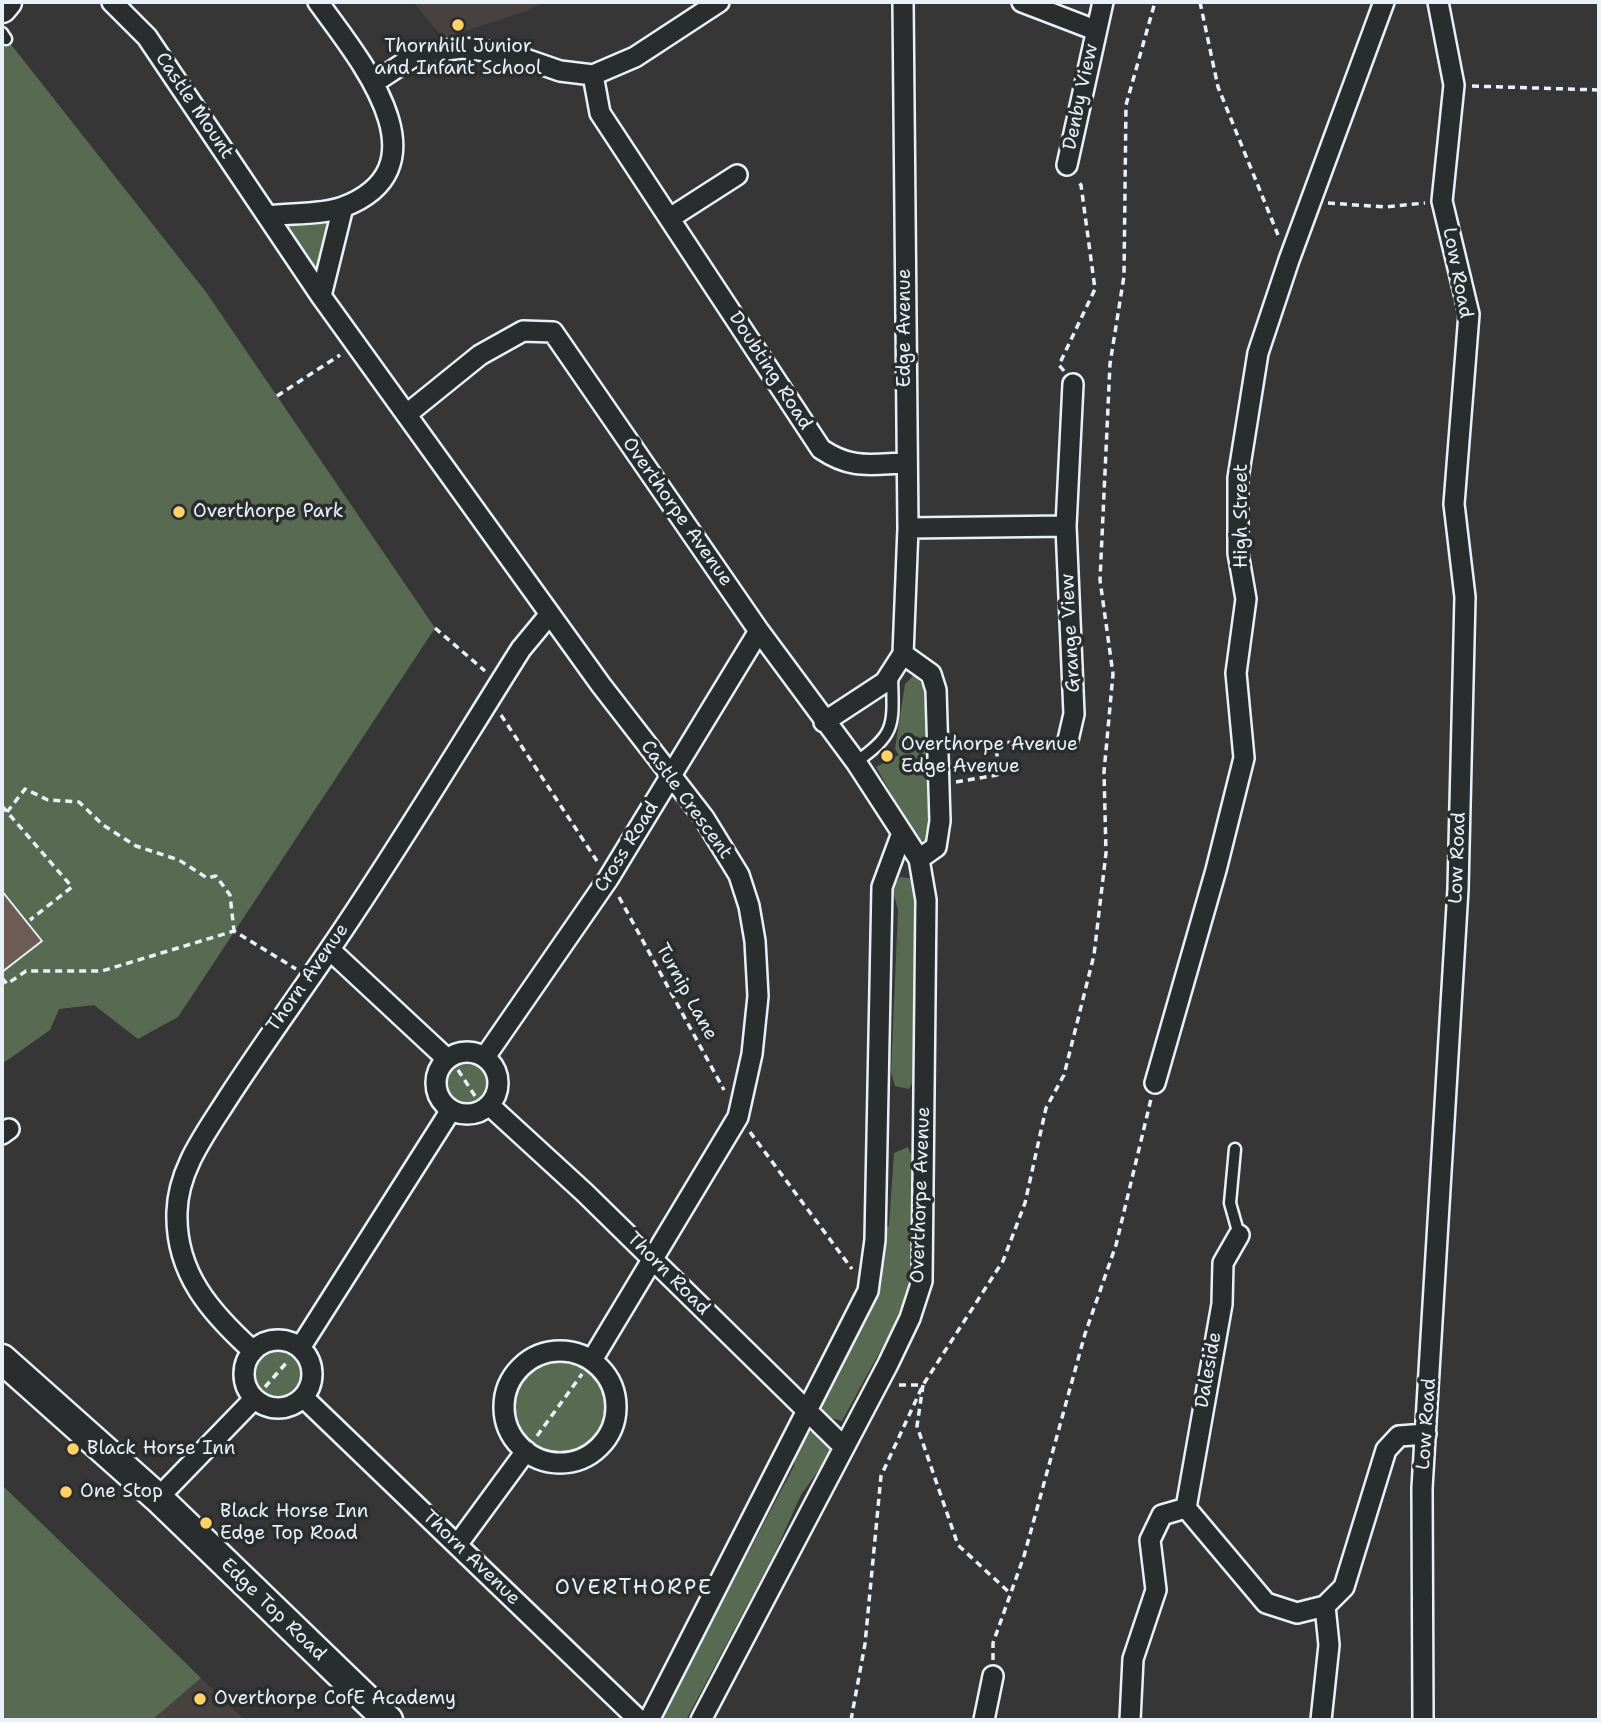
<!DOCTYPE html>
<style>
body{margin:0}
#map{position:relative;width:1601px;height:1722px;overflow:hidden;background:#373636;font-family:"Shantell Sans",sans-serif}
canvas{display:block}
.frame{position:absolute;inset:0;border:4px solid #e8f1f8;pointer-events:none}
</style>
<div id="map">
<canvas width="1601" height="1722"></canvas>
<div class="frame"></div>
</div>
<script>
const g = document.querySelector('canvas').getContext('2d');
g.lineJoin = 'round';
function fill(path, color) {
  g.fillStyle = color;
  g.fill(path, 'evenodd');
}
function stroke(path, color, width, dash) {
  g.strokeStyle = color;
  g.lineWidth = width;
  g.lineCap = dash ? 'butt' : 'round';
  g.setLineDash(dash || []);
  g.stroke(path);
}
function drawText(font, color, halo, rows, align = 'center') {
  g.font = font + ' "Shantell Sans",sans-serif';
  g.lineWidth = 7;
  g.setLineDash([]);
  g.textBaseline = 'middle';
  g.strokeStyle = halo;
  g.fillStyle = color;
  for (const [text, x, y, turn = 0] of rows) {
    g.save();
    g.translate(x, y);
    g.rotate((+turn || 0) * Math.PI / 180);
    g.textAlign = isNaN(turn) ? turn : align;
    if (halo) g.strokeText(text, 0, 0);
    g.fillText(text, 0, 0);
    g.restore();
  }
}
fill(new Path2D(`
 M413 2H544L524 12 443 38Z
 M201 1678 245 1720H152Z`), '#474140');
fill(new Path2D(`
 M2 33 206 292 435 628 178 1017 138 1039 94 1005 59 1009 50 1030 2 1064Z
 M343 207 321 296 268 216Z
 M914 675 925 688 930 829 929 839 922 841 915 836 876 767 899 755 895 749 905 684Z
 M900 877 915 879 917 899 915 1078 909 1089 895 1086 891 1072 898 910 892 888Z
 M436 1083a31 31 0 1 1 62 0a31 31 0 1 1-62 0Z
 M908 1147 911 1155V1285L890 1333 842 1421 823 1416C817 1387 853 1344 865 1318 879 1288 883 1260 885 1228L889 1226 894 1153Z
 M244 1374a34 34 0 1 1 68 0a34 34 0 1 1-68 0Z
 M504 1407a56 56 0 1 1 112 0a56 56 0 1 1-112 0Z
 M817 1430 830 1446 828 1457 801 1495 773 1557 686 1720H658L672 1690 677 1688 794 1466 795 1454 805 1434Z
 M2 1485 201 1678 152 1720H2Z`), '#596a53');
const building = new Path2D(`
 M2 891 42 941 2 972Z`);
fill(building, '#6d5c56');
stroke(building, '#e8f1f8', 2);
const lane = new Path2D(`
 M2 33 6 39
 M856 762C897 733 893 725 892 676
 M1235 1149 1230 1203 1239 1235`);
const street = new Path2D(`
 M112 2 147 37 321 296 601 685 704 818 739 875 749 906 755 941 758 996 752 1054 738 1117 592 1360
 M719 2 635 57 593 75 600 113 821 449C852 470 871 464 906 463
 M1022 2 1095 30
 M375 82 419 53 463 48 511 54 560 71 593 75
 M1067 165 1103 2
 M268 216C291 213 322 215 343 207 450 166 357 56 318 2
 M670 218 737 175
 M321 296 343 207
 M407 414 480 355 523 331 553 332 759 631 856 762 919 859 926 900 922 1281 910 1318 888 1364 701 1720
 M1066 526 1073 384
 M908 528 1066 526 1074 714 1068 740
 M903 654 931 674 936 690 940 821 936 847 919 859
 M824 722 885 682 903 654 908 528 903 2
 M330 950 446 1058
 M436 1083a31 31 0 1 1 62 0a31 31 0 1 1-62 0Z
 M485 1057 608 879 759 631
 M1155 1083 1216 870 1244 758 1236 673 1246 599 1238 553V478L1258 353 1289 260 1384 2
 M489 1105 585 1193 844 1447
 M2 1134 9 1129
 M1239 1235 1223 1263 1222 1304 1186 1508 1266 1603 1297 1613 1325 1606 1344 1587 1386 1450 1399 1436 1426 1434
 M244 1374a34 34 0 1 1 68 0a34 34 0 1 1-68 0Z
 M300 1348 451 1110
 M504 1407a56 56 0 1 1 112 0a56 56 0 1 1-112 0Z
 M253 1351C211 1313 175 1273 177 1212 178 1169 206 1133 228 1098 261 1047 296 999 330 949 397 851 458 749 521 649L550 614
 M303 1397 639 1720
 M158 1498 254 1399
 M457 1545 526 1451
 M649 1720 868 1291 875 1240 882 887 902 833
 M984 1720 993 1676
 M1130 1720 1133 1659 1156 1590 1150 1540 1162 1515 1186 1508
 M1321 1720 1329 1645 1325 1606
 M1423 1720 1422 1488 1458 889 1465 597 1454 504 1469 314 1442 201 1454 85 1438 2`);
const secondary = new Path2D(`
 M2 8 7 2
 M2 1359 158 1498 388 1720`);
stroke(lane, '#e8f1f8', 15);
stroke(street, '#e8f1f8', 24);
stroke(secondary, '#e8f1f8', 33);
stroke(new Path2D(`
 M1200 2 1218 87 1278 235
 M1472 86 1599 90
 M1328 203 1385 207 1425 203
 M1064 371 1059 365 1095 289 1081 185 1077 180
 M277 396 340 355
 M435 628 485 671
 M501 715 597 861
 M956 782 997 775V743L1051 740
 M2 806 72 887 30 920
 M7 812 25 789 48 800 79 802 103 825 136 846 179 860 207 878 216 876 230 895 234 931
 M619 897 724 1090
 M2 978 7 984 26 971H102L234 931 296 969
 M458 1070 475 1096
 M750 1132 852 1269
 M899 1385H923L917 1426 958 1545 1011 1594
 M265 1387 288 1361
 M537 1436 582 1374
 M993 1660V1643L1024 1556 1085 1334 1116 1245 1151 1099
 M851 1720 865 1644 881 1476 923 1385 1003 1261 1025 1203 1046 1108 1064 1075 1094 955 1106 853 1104 772 1113 674 1100 580 1110 364 1124 276 1126 105 1155 2`), '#e8f1f8', 3.5, [7, 5]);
stroke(lane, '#2a2d2e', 10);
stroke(street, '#2a2d2e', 19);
stroke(secondary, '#2a2d2e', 28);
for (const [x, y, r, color] of [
 [458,25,7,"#ffd166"],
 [179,512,7,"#ffd166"],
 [887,756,7,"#ffd166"],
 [73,1449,7,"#ffd166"],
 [66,1492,7,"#ffd166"],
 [206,1523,7,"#ffd166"],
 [200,1699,7,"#ffd166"]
]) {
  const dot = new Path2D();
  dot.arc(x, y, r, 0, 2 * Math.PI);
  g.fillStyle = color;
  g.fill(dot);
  stroke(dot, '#2a2d2e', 2.5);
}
drawText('19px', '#e8f1f8', '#2a2d2e', [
 ["Thornhill Junior",458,47,"center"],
 ["and Infant School",458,69,"center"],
 ["Overthorpe Park",193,512],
 ["Overthorpe Avenue",901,745],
 ["Edge Avenue",901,767],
 ["Black Horse Inn",87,1449],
 ["One Stop",80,1492],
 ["Black Horse Inn",220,1512],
 ["Edge Top Road",220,1534],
 ["Overthorpe CofE Academy",214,1699]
], 'left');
drawText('19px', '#e8f1f8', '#2a2d2e', [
 ["Denby View",1081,97,-78],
 ["Castle Mount",194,106,56],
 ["Low Road",1457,273,79],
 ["Edge Avenue",905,328,-90],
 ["Doubting Road",770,371,57],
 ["Overthorpe Avenue",677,512,55],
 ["High Street",1242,516,-90],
 ["Grange View",1071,633,-93],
 ["Castle Crescent",686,800,54],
 ["Cross Road",627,847,-58],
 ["Low Road",1458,858,-88],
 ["Thorn Avenue",308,978,-55],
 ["Turnip Lane",686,992,61],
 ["Overthorpe Avenue",921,1195,-88],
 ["Thorn Road",668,1274,45],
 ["Daleside",1209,1370,-80],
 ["Low Road",1427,1424,-86],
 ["Thorn Avenue",471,1558,44],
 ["Edge Top Road",273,1610,44]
]);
g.letterSpacing = '2px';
drawText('21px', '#e8f1f8', '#2a2d2e', [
 ["OVERTHORPE",634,1589]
]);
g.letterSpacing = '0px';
</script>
